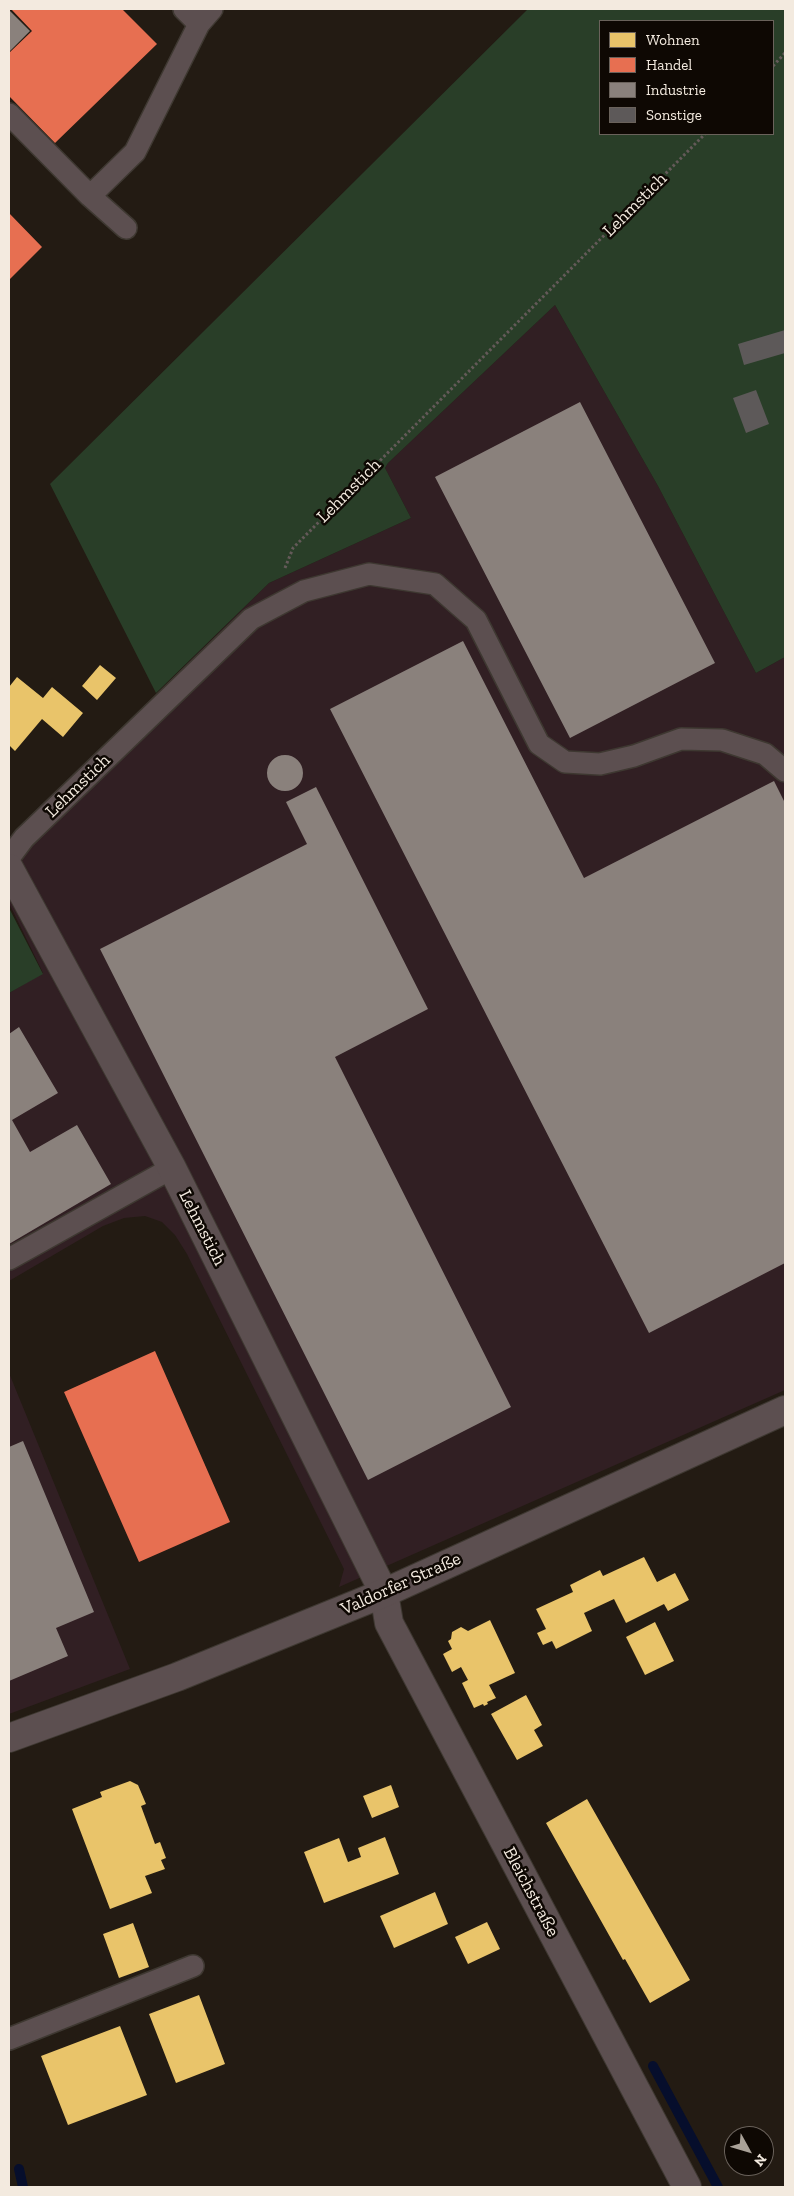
<!DOCTYPE html>
<meta charset="utf-8">
<style>
body{margin:0}
#map{position:relative;width:794px;height:2196px;overflow:hidden;background:#231b13;font-family:"Zilla Slab",serif}
canvas{display:block}
.frame{position:absolute;inset:0;border:10px solid #f3eadf;pointer-events:none}
.legend{position:absolute;left:599px;top:20px;width:175px;height:115px;box-sizing:border-box;background:#0e0803;border:1px solid #6a625b;margin:0;padding:6px 9px;list-style:none;font-size:15px;color:#f3eadf}
.legend li{display:flex;align-items:center;gap:10px;height:25px}
.legend b{width:25px;border:1px solid #6a625b}
.north{position:absolute;left:724px;top:2126px;width:50px;height:50px;box-sizing:border-box;background:#0e0803;border:1px solid #6a625b;border-radius:50%;rotate:129deg;font-size:14px;font-weight:700;line-height:20px;text-align:center;color:#f3eadf}
.north::after{content:'';display:block;margin:auto;width:18px;height:22px;background:#aaa298;clip-path:polygon(50% 0,100% 100%,50% 72%,0 100%)}
</style>
<div id="map">
<canvas width="794" height="2196"></canvas>
<div class="frame"></div>
<ul class="legend">
<li><b style="height:14px;background:#e9c46a"></b>Wohnen</li>
<li><b style="height:14px;background:#e76f51"></b>Handel</li>
<li><b style="height:14px;background:#8a817c"></b>Industrie</li>
<li><b style="height:14px;background:#5d5959"></b>Sonstige</li>
</ul>
<div class="north">N</div>
</div>
<script>
const g = document.querySelector('canvas').getContext('2d');
g.lineJoin = 'round';
function fill(path, color) {
  g.fillStyle = color;
  g.fill(path, 'evenodd');
}
function stroke(path, color, width, dash) {
  g.strokeStyle = color;
  g.lineWidth = width;
  g.lineCap = dash ? 'butt' : 'round';
  g.setLineDash(dash || []);
  g.stroke(path);
}
function drawText(font, color, halo, rows, align = 'center') {
  g.font = font + ' "Zilla Slab",serif';
  g.lineWidth = 5;
  g.setLineDash([]);
  g.textBaseline = 'middle';
  g.strokeStyle = halo;
  g.fillStyle = color;
  for (const [text, x, y, turn = 0] of rows) {
    g.save();
    g.translate(x, y);
    g.rotate((+turn || 0) * Math.PI / 180);
    g.textAlign = isNaN(turn) ? turn : align;
    if (halo) g.strokeText(text, 0, 0);
    g.fillText(text, 0, 0);
    g.restore();
  }
}
fill(new Path2D(`
 M555 305 658 486 756 673 785 657V1390L339 1587 344 1569 187 1254 175 1235 162 1222 145 1216 124 1218 103 1226 9 1281V993L43 973 9 903V839L269 583 411 518 385 468 388 463Z
 M9 1373 130 1669 9 1714Z`), '#311f23');
fill(new Path2D(`
 M528 9H785V657L756 673 658 486 555 305 388 463 385 468 411 518 269 583 156 693 50 484ZM600 21H773V134H600Z
 M9 908 43 974 9 993Z`), '#293e28');
fill(new Path2D(`
 M100 665 116 678 97 700 82 686Z
 M17 677 43 698 52 687 83 713 63 737 42 719 15 751 9 745V687Z
 M644 1557 657 1582 675 1573 689 1600 668 1611 664 1604 626 1623 614 1599 584 1613 592 1631 556 1649 552 1641 543 1645 537 1633 546 1629 536 1609 573 1592 570 1585 600 1570 603 1576Z
 M490 1620 515 1673 489 1685 496 1698 487 1702 488 1704 484 1706 483 1704 474 1708 462 1683 468 1680 461 1667 452 1672 443 1654 452 1649 448 1641 451 1639 452 1632 461 1627 468 1631Z
 M655 1622 674 1661 645 1675 626 1637Z
 M526 1695 542 1725 534 1730 543 1746 517 1760 491 1714Z
 M130 1781 138 1785 146 1804 141 1806 155 1844 160 1842 166 1858 161 1860 165 1869 145 1876 152 1893 110 1909 72 1809 102 1797 100 1792Z
 M391 1785 399 1807 372 1818 363 1796Z
 M587 1799 690 1980 650 2003 625 1959 623 1960 546 1823Z
 M385 1837 399 1874 324 1903 304 1852 339 1838 348 1862 361 1857 358 1848Z
 M435 1892 448 1924 394 1948 380 1916Z
 M487 1922 500 1949 468 1964 455 1937Z
 M133 1923 149 1967 119 1978 103 1934Z
 M199 1995 225 2064 176 2083 149 2014Z
 M120 2026 147 2095 68 2125 41 2056Z`), '#e9c46a');
fill(new Path2D(`
 M11 9H122L157 44 55 143 9 96V53L32 31Z
 M9 213 42 247 9 280Z
 M155 1351 230 1522 139 1562 64 1392Z`), '#e76f51');
fill(new Path2D(`
 M10 11 30 31 9 52V12Z
 M580 402 715 663 570 738 435 477Z
 M463 641 584 878 774 781 785 803V1263L649 1333 330 709Z
 M267 773a18 18 0 1 1 36 0a18 18 0 1 1-36 0Z
 M316 787 428 1009 335 1057 511 1407 368 1480 100 949 307 844 286 802Z
 M19 1027 58 1093 12 1120 30 1152 77 1125 111 1184 9 1244V1034Z
 M23 1441 94 1612 56 1628 68 1656 9 1681V1447Z`), '#8a817c');
stroke(new Path2D(`
 M653 2066 718 2187
 M19 2169 23 2187`), '#060e2c', 10);
fill(new Path2D(`
 M785 330V353L744 365 738 344Z
 M756 390 769 424 746 433 733 398Z`), '#5d5959');
const service = new Path2D(`
 M184 9 199 24
 M9 114 90 196 126 228
 M90 196 135 152 199 24 212 9
 M9 858 24 838 251 619 304 591 369 574 435 584 476 620 539 744 565 762 600 764 634 756 681 739 722 740 765 754 785 771
 M9 1259 172 1168
 M9 2039 193 1966`);
const minor = new Path2D(`
 M9 868 172 1168 384 1593 389 1623 687 2187`);
const tertiary = new Path2D(`
 M9 1738 177 1677 384 1593 785 1410`);
stroke(service, '#3e3831', 24);
stroke(minor, '#3e3831', 30);
stroke(tertiary, '#3e3831', 30);
stroke(new Path2D(`
 M773 66 785 53
 M285 568 293 548 705 134`), '#645a59', 3, [2.5, 2.5]);
stroke(service, '#5c4f50', 21);
stroke(minor, '#5c4f50', 28);
stroke(tertiary, '#5c4f50', 28);
drawText('18px', '#f3eadf', '#0e0803', [
 ["Lehmstich",635,205,-45],
 ["Lehmstich",349,491,-45],
 ["Lehmstich",78,786,-44],
 ["Lehmstich",202,1228,63],
 ["Valdorfer Straße",401,1584,-24],
 ["Bleichstraße",531,1892,62]
]);
</script>
